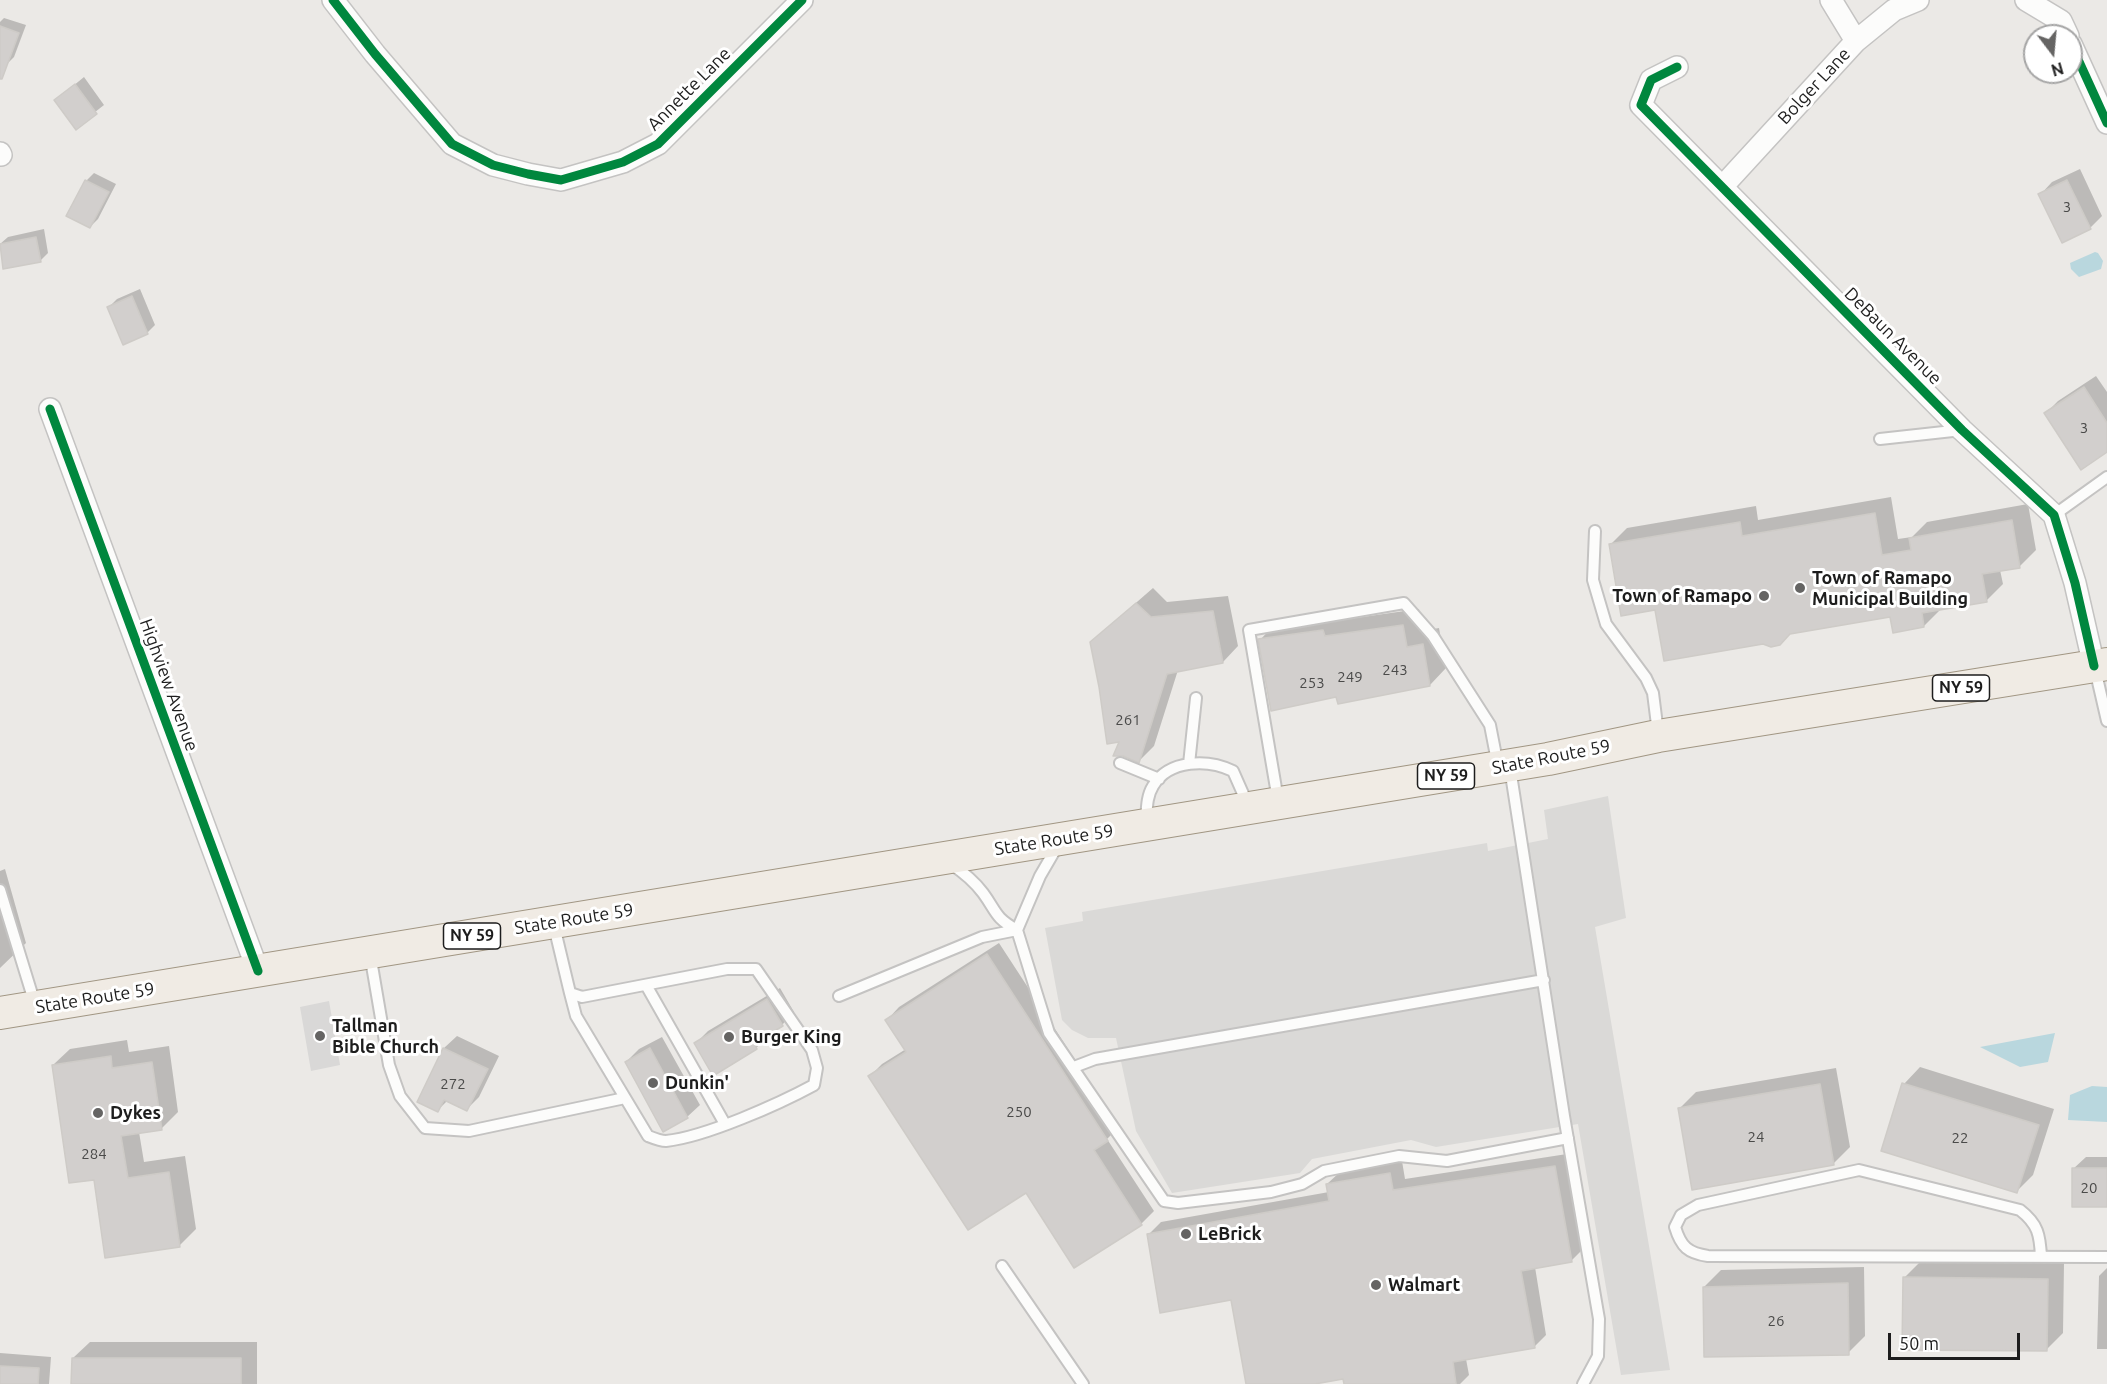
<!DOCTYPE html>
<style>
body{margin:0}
#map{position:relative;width:2107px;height:1384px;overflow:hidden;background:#ebe9e6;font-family:Ubuntu,sans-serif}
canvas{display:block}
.north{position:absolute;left:2023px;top:24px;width:60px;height:60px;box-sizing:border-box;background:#fff;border:2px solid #a5a5a5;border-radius:50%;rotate:164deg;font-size:16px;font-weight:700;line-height:24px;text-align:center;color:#1d1d1d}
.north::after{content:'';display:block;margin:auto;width:21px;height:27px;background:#656463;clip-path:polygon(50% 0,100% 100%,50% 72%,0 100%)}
.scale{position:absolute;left:1888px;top:1333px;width:132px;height:27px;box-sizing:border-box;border:3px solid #1d1d1d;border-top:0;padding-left:8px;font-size:18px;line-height:21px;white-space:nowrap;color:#1d1d1d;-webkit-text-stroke:4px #fff;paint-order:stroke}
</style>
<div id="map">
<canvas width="2107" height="1384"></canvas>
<div class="north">N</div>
<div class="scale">50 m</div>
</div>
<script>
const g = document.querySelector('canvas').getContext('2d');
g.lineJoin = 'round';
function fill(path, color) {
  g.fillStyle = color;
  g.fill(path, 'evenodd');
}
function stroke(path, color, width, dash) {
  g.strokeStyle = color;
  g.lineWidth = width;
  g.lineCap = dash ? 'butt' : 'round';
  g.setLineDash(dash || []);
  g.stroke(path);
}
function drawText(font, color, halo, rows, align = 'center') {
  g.font = font + ' Ubuntu,sans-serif';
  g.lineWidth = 6;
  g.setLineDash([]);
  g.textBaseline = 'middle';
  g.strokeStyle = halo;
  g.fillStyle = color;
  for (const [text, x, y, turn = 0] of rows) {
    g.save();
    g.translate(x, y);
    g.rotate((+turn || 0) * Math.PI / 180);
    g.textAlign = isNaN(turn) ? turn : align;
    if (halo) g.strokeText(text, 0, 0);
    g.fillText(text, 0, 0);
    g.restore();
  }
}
fill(new Path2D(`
 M1608 796 1626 918 1595 927 1670 1370 1621 1375 1578 1124 1436 1147 1411 1140 1312 1159 1300 1173 1172 1193 1136 1131 1116 1038H1088L1072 1030 1062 1020 1045 928 1083 921 1082 912 1487 843 1488 851 1548 839 1544 810Z`), '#dad9d7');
fill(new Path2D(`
 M329 1001 340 1065 311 1071 300 1007Z`), '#d9d8d7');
fill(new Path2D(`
 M2095 252 2098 253 2103 261 2101 269 2079 277 2071 269 2070 263Z
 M2055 1033 2048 1062 2020 1067 1980 1047Z
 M2092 1086 2107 1087V1122L2068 1120 2070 1095Z`), '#b9d7de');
fill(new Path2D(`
 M4 18 26 25 14 57 6 65 0 63V22Z
 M84 77 104 105 76 127 56 100Z
 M2080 169 2102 216 2090 228 2040 195 2052 182Z
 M94 173 116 184 98 219 90 227 86 181Z
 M44 229 48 253 40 261 4 267 0 244 8 237Z
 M140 289 155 325 147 333 109 307 117 299Z
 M2096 376 2107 392V450L2046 413 2058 401Z
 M1891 497 1898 539 1912 537 1927 522 2028 504 2036 550 2019 567 2000 570 2003 584 1986 601 1941 609 1924 626 1892 616 1657 608 1610 545 1627 528 1756 506 1758 520Z
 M1153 588 1167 602 1228 596 1238 646 1223 662 1178 670 1154 746 1139 761 1122 740 1101 687 1091 642Z
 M1419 609 1423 631 1439 628 1446 668 1430 685 1337 695 1260 640 1276 623 1339 614 1341 620Z
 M5 869 26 943 0 968V871Z
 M999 943 1119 1127 1107 1139 1154 1211 1141 1224 1075 1266 1026 1191 870 1076 882 1064 906 1049 887 1020 899 1007Z
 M780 988 794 1012 782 1025 767 1034 769 1036 756 1048 695 1044 708 1031Z
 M457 1036 499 1056 479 1097 467 1109 448 1100 437 1111 419 1102 444 1048Z
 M662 1037 700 1105 687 1117 664 1130 626 1062 639 1049Z
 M127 1040 129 1052 169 1046 178 1112 161 1129 139 1132 144 1162 185 1156 196 1229 179 1246 95 1178 53 1065 70 1049Z
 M1920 1067 2054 1109 2033 1175 2016 1192 1904 1084Z
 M1836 1068 1850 1147 1833 1164 1679 1109 1696 1092Z
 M1567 1154 1583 1249 1571 1261 1535 1267 1546 1335 1534 1347 1466 1359 1469 1375 1460 1384H1345L1344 1378 1307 1384H1247L1232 1298 1149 1234 1161 1222 1329 1192 1327 1184 1340 1172 1402 1161 1405 1179Z
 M2086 1157H2107V1205L2073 1169Z
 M1921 1261 2064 1263 2063 1333 2046 1350 1904 1278Z
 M1864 1267 1865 1336 1848 1353 1704 1287 1721 1270Z
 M2107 1268V1349H2097L2099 1276Z
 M90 1342H257V1384H73V1358Z
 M0 1353 51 1357 49 1384H0Z`), '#0003');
const building = new Path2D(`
 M0 26 19 33 2 79H0Z
 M75 84 97 114 76 130 54 100Z
 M85 180 109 192 90 228 66 216Z
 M2067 180 2091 229 2062 243 2038 194Z
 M36 237 41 262 3 269 0 244Z
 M132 296 148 334 123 345 107 307Z
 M2084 387 2107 423V452L2081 470 2044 413Z
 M1875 513 1882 555 1911 550 1909 538 2012 520 2020 568 1982 574 1987 602 1922 613 1924 627 1893 633 1890 617 1790 634 1780 645 1771 647 1763 644 1664 661 1655 610 1621 616 1609 544 1740 522 1742 536Z
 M1136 603 1151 617 1213 611 1223 663 1167 674 1139 763 1123 756H1113L1119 742 1107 744 1099 687 1090 642Z
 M1403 625 1407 647 1423 644 1430 686 1338 704 1336 697 1271 711 1258 639 1323 630 1325 636Z
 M987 954 1108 1141 1094 1150 1142 1225 1074 1268 1026 1193 968 1230 868 1076 906 1052 885 1020Z
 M767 999 783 1026 754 1043 757 1049 713 1076 694 1043Z
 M443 1048 488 1069 467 1111 444 1100 438 1112 417 1102Z
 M650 1048 688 1118 663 1132 625 1062Z
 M111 1056 112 1068 152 1062 162 1130 121 1136 128 1178 169 1172 180 1247 105 1258 94 1180 69 1183 52 1065Z
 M1902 1083 2039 1125 2017 1193 1881 1151Z
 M1820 1084 1834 1165 1692 1190 1678 1108Z
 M1555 1166 1572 1262 1521 1271 1535 1348 1453 1362 1456 1384H1344L1343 1379 1315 1384H1246L1231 1300 1160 1313 1147 1234 1329 1201 1326 1184 1390 1173 1393 1190Z
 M2072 1168H2107V1207H2072Z
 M1903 1277 2048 1279 2047 1351 1902 1350Z
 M1848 1283 1849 1355 1704 1357 1703 1287Z
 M72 1358H241V1384H71Z
 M0 1366 39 1368 38 1384H0Z`);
fill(building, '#d2cfcd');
stroke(building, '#cecbc7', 1.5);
const lane = new Path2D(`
 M1880 439 1962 430
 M2054 515 2107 477
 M1595 531 1593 580 1606 624 1646 678 1653 693 1658 733
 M2095 669 2107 721
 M1120 763 1159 779
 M1189 764 1196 698
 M1510 768 1564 1116 1599 1319 1598 1356 1583 1384
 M1278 800 1249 630 1404 603 1433 636 1490 725 1498 766
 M1146 823C1147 811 1146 797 1153 786 1169 759 1208 759 1233 771L1248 805
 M1058 845 1040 876 1017 930 1049 1033 1164 1201 1178 1203 1271 1192 1302 1184 1324 1171 1399 1156 1447 1161 1568 1138
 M951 864C963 872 974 881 983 893 997 912 994 917 1017 930
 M0 890 35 1004
 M554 926 570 993 582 997 727 969H756L812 1050 817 1068 814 1085C779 1104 705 1137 666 1141 660 1141 653 1138 648 1136L576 1016 570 993
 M370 954 389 1065 400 1096 425 1128 469 1131 625 1098
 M646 985 725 1124
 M839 996 982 937 1017 930
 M1074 1067 1095 1059 1544 980
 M2041 1257C2040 1235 2038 1224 2020 1210L1859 1170 1698 1205 1681 1215 1675 1227C1681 1247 1688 1253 1708 1256L2107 1257
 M1002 1266 1083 1384`);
const street = new Path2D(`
 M333 0 375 54 452 144 493 165 528 174 561 180 623 162 658 144 802 0
 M1831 0 1856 41
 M2026 0 2061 21 2068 36
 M2071 44 2107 123
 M1677 67 1651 80 1641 105 1962 430 2054 515 2075 583 2094 666
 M0 153 1 155
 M1722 187 1856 41 1894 10 1918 0
 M50 409 258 971`);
const primary = new Path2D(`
 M0 1013 1548 759 1658 736 2107 664`);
stroke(lane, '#c4c3c2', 14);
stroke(street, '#c4c3c2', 24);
stroke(primary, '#a19683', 34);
stroke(lane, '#fcfcfb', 10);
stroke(street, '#fcfcfb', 21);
stroke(primary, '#f0ebe4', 32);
stroke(new Path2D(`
 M333 0 375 54 452 144 493 165 528 174 561 180 623 162 658 144 802 0
 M2071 44 2107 123
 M1677 67 1651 80 1641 105 1962 430 2054 515 2075 583 2094 666
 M50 409 258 971`), '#00873e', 9);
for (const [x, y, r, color] of [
 [1800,588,6,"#656463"],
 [1764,596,6,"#656463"],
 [320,1036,6,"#656463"],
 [729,1037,6,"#656463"],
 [653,1083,6,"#656463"],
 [98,1113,6,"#656463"],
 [1186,1234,6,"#656463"],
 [1376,1285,6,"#656463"]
]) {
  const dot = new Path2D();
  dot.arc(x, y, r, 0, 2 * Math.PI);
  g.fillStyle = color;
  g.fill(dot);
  stroke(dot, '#fff', 2);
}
drawText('15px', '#4a4a49', null, [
 ["3",2067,207],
 ["3",2084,428],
 ["243",1395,670],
 ["249",1350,677],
 ["253",1312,683],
 ["261",1128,720],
 ["272",453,1084],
 ["250",1019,1112],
 ["24",1756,1137],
 ["22",1960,1138],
 ["284",94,1154],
 ["20",2089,1188],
 ["26",1776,1321]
]);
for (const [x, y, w] of [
 [1961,688,57],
 [1446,776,57],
 [472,936,57]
]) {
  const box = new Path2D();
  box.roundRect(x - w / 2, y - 13, w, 26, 4.5);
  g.fillStyle = '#fff';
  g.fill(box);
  stroke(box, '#1d1d1d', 1.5);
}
drawText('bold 16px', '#1d1d1d', null, [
 ["NY 59",1961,688],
 ["NY 59",1446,776],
 ["NY 59",472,936]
]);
drawText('18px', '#1d1d1d', '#fff', [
 ["Bolger Lane",1814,86,-47],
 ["Annette Lane",689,89,-45],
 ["DeBaun Avenue",1893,336,45],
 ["Highview Avenue",169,685,70],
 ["State Route 59",1551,757,-11],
 ["State Route 59",1054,840,-9],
 ["State Route 59",574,919,-9],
 ["State Route 59",95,998,-9]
]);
drawText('bold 18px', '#1d1d1d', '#fff', [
 ["Town of Ramapo",1812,578],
 ["Municipal Building",1812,599],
 ["Town of Ramapo",1752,596,"right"],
 ["Tallman",332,1026],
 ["Bible Church",332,1047],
 ["Burger King",741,1037],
 ["Dunkin'",665,1083],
 ["Dykes",110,1113],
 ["LeBrick",1198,1234],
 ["Walmart",1388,1285]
], 'left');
</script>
